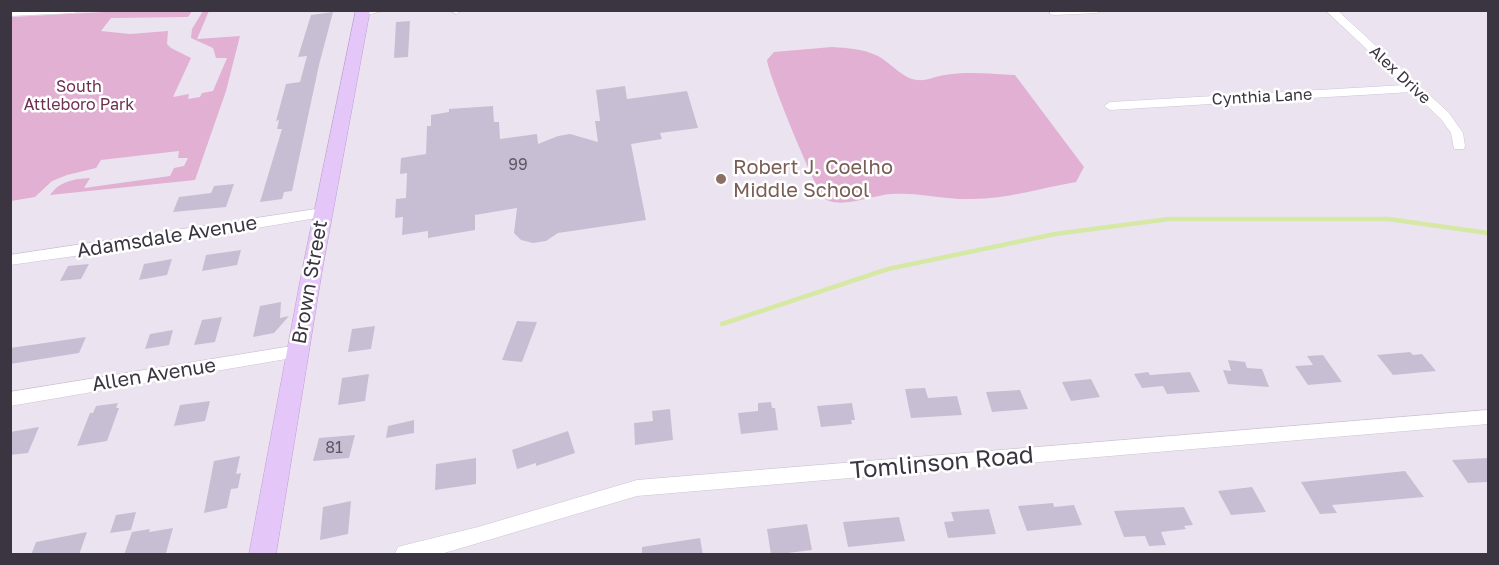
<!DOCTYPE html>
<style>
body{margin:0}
#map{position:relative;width:1499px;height:565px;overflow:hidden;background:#ebe4f0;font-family:"Golos Text",sans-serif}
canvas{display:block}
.frame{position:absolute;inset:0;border:12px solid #3b3541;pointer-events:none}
</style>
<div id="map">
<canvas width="1499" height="565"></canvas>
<div class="frame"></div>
</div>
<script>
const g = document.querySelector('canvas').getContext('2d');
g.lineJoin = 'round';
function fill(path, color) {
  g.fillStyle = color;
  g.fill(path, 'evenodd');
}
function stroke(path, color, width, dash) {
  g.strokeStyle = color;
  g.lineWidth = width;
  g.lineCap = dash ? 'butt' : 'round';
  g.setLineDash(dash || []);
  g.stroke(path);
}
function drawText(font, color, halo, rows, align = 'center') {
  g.font = font + ' "Golos Text",sans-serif';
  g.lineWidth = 5;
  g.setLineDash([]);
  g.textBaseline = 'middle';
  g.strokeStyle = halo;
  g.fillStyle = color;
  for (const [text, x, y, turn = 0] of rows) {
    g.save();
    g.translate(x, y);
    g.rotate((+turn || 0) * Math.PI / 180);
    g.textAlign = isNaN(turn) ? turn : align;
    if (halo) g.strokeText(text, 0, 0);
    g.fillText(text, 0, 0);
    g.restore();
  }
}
fill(new Path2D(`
 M143 10 192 11 188 17 111 18 101 31 130 34 168 31 167 44 171 48 191 58 173 97 189 94 188 99 200 97 202 93 213 91 227 58H216L213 48 191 38 192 29 203 11H209L197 39 240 36 226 91 195 180 50 195C60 181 74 179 90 178L84 188 170 176 174 168 184 166 188 158H178L179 151 101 160 96 168 67 175 52 181 35 197 11 201V17Z
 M832 47C847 48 864 49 878 56 891 63 902 78 917 80 928 81 935 76 945 75 968 71 992 74 1015 75L1084 167 1076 182C1041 188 1003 200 968 199 942 199 916 192 891 194 874 195 838 210 824 198 815 189 768 74 767 60L774 52Z`), '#e1b0d2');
stroke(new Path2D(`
 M722 324 888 269 1055 234 1169 219H1388L1488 233`), '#d6e8a6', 4.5);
fill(new Path2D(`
 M333 12 319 65 292 191 284 192 282 199 260 202 282 129H277L279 120 276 121 286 84 300 82 307 56 298 57 311 15Z
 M410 21 408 57 394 58 396 22Z
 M625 86 627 99 687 91 698 128 660 133 662 139 631 144 646 220 558 233 546 241 533 243 521 240 514 233 517 208 475 215V230L428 238V231L402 235 403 217 395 218 396 199 406 198 407 173 400 174 401 158 426 154 427 126H431V115L449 112V109L493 106 494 122H499L500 139 537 134 538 144 558 136 570 134 598 142 595 121H600L596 90Z
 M234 184 226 207 173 212 179 197 211 193 214 186Z
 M241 250 237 265 202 271 206 255Z
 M172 259 167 275 139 280 144 264Z
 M89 264 81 279 60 281 68 266Z
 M281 302 280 318 289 316 274 333 253 337 260 306Z
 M222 317 215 342 194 345 202 320Z
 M517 321 537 322 522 362 502 360Z
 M375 326 371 349 348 352 352 329Z
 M173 330 169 345 145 349 150 334Z
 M86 337 79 353 10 364V348Z
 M1410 352 1413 355 1422 354 1436 371 1393 375 1377 355Z
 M1323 355 1342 382 1308 385 1295 366 1313 365 1307 356Z
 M1228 360 1245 362 1247 368 1262 369 1269 387 1228 384 1223 370 1231 371Z
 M1148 372 1150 375 1190 372 1200 392 1167 394 1163 386 1142 388 1134 374Z
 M369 374 365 401 338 405 342 378Z
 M1091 379 1100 397 1071 401 1062 382Z
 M925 388 928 398 957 396 962 415 911 418 905 389Z
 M1020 390 1028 409 992 412 986 392Z
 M210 401 205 421 174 426 180 405Z
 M771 402 772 408H775L778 430 741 434 738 413 758 411V403Z
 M118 403 116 408H119L107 441 77 446 90 413H93L96 406Z
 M852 403 855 420H851L852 424 821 427 817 406Z
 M670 409 673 440 635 445 634 423 653 421 652 411Z
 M414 420V433L386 438 388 426Z
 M39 427 28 453 10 455V432Z
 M568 431 575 453 536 466V463L517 469 512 450Z
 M355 435 349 458 313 461 319 438Z
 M240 456 236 474 241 473 238 488 231 489 227 508 204 513 214 461Z
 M476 458V484L435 490 436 464Z
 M1488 458V482L1468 483 1452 460Z
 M1405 471 1424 497 1332 505 1337 513 1320 514 1301 482Z
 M1252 487 1266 512 1231 515 1218 491Z
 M351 501 348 534 320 540 323 507Z
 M1053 503 1054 507 1074 505 1082 525 1027 531 1018 506Z
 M1184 507 1193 525 1184 526 1186 529 1161 532 1166 545 1149 546 1145 536 1124 537 1114 511Z
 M989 509 996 534 948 538 944 522 954 521 951 512Z
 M136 512 131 530 110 533 116 515Z
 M899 517 905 541 848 547 843 522Z
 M807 524 812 550 771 555 767 529Z
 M173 528 166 553 124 555 132 532 150 529 149 532Z
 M87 532 79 555H31L36 542Z
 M700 538 703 555H642V547Z`), '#c8bed3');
const street = new Path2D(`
 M10 10H80L75 13 10 16Z
 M360 10H386L363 16 358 13Z
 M449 10H461V11L456 14Z
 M1050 10H1102L1097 13 1054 15 1050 14Z
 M1325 10H1337L1449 113 1463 133 1465 146 1464 149H1454L1451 133 1441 119 1412 92 1110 110 1104 106 1110 102 1405 85Z
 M323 208 328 210 330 213 328 216 168 243 10 265V255Z
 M298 345 304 346 306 351 304 356 298 357 10 406V392Z
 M1488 410V424L637 496 441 554H395L398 547 405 545 478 527 637 480Z`);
const secondary = new Path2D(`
 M356 10H370L322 271 276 554H249L302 271Z`);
stroke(street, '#ccc2d5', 1);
stroke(secondary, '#bd9dd2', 1);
fill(street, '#fff');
fill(secondary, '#e5c6f8');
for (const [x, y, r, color] of [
 [721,179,6,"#8d6e63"]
]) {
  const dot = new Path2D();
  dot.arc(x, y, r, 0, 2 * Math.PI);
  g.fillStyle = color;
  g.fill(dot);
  stroke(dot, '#fff', 2);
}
drawText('16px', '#3b3541', '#fff', [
 ["Alex Drive",1400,75,43],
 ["Cynthia Lane",1262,97,-3]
]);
drawText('16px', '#6d2f4e', '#fff', [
 ["South",79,87],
 ["Attleboro Park",79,105]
]);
drawText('16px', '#5e5766', null, [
 ["99",518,165],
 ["81",334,448]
]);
drawText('20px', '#785e54', '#fff', [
 ["Robert J. Coelho",733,168],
 ["Middle School",733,191]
], 'left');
drawText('20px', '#3b3541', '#fff', [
 ["Adamsdale Avenue",167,237,-9],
 ["Brown Street",310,282,-80],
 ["Allen Avenue",154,375,-9]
]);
drawText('24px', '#3b3541', '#fff', [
 ["Tomlinson Road",942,463,-5]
]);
</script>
